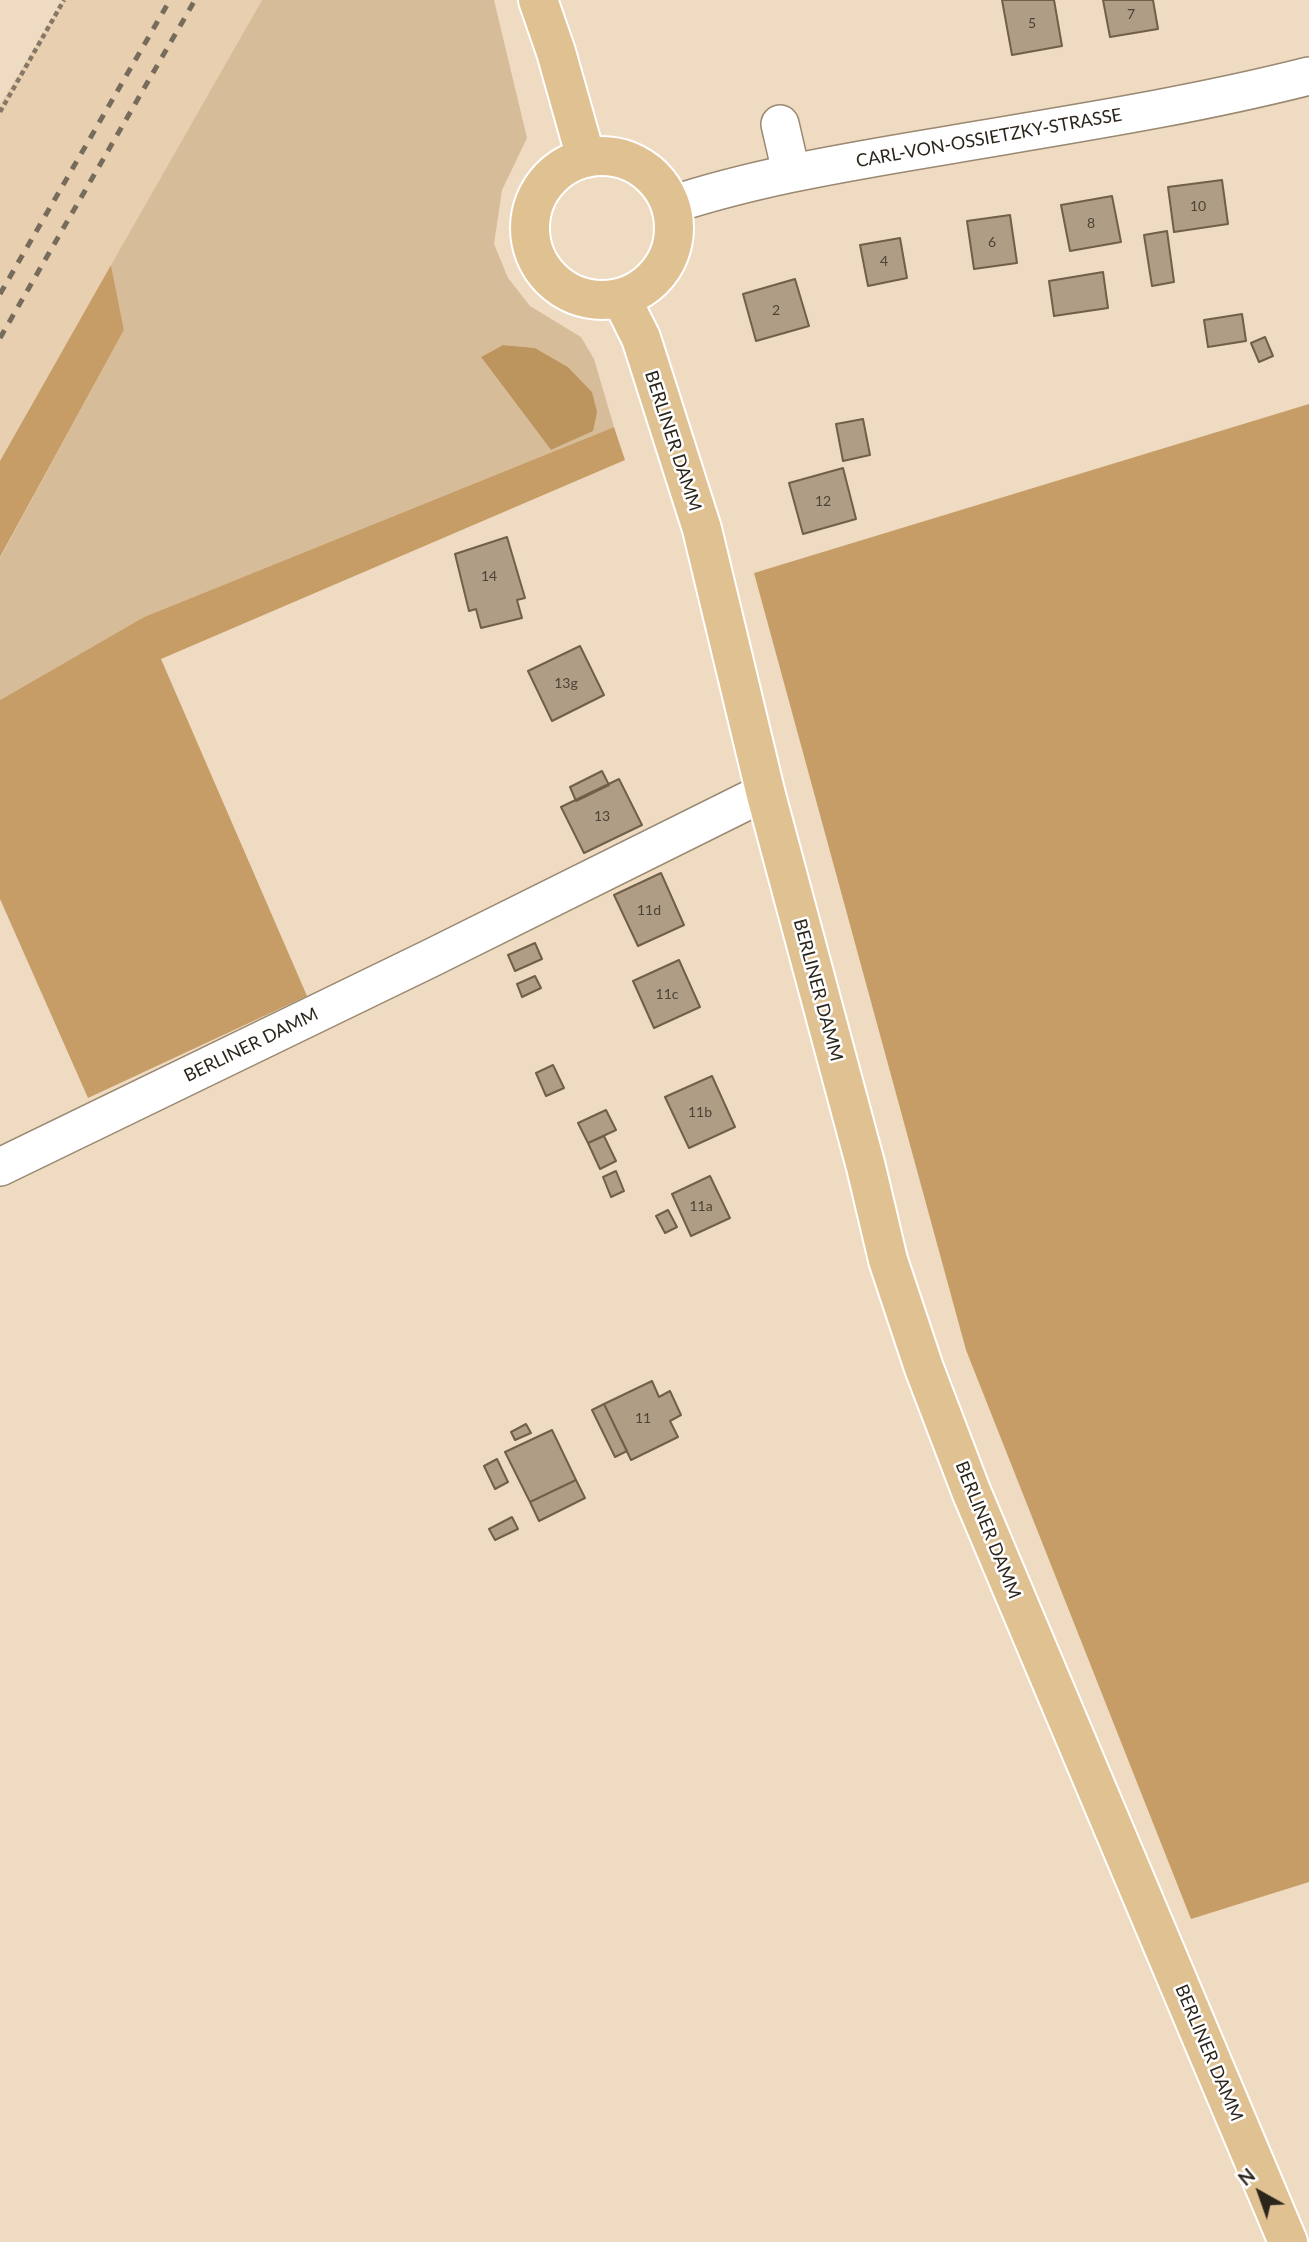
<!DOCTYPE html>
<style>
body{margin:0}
#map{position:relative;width:1309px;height:2242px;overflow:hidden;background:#efdbc2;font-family:Lato,sans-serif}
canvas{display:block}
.north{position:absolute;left:1225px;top:2158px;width:70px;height:70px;-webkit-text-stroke:5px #fff;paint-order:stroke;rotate:320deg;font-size:19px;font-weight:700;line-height:28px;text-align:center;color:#2c251b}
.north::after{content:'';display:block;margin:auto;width:24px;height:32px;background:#2c251b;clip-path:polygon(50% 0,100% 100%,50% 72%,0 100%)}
</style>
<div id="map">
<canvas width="1309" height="2242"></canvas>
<div class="north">N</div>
</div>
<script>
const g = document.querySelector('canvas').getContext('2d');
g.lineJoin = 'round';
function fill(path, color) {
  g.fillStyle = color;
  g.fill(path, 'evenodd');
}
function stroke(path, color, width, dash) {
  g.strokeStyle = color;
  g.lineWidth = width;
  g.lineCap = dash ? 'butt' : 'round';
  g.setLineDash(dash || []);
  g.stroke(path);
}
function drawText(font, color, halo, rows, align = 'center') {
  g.font = font + ' Lato,sans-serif';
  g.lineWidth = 5;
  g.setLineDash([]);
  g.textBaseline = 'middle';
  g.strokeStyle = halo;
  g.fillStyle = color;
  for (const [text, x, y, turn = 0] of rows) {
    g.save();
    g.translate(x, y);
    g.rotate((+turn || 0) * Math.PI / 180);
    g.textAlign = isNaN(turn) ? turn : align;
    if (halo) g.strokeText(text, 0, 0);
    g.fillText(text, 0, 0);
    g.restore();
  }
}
fill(new Path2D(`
 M64 0H262L0 461V104Z`), '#e7cfb0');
fill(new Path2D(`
 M262 0H494L527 138 502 190 494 244 508 278 530 306 581 337 594 359 614 427 144 617 0 700V558L124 330 111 265ZM503 345 535 348 568 367 592 392V431L551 450 481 357Z`), '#d7bc99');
fill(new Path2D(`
 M111 265 124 330 0 557V461Z
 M1309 404V1882L1191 1919 966 1350 754 573Z
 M614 427 625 460 161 659 307 996 88 1098 0 899V700L144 617Z`), '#c69d66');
fill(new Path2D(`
 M503 345 535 348 568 367 592 392 597 412 593 431 551 450 481 357Z`), '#bc945d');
const building = new Path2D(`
 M1002 0H1054L1062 46 1012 55Z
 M1103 0H1153L1158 29 1110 37Z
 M1222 180 1228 224 1174 232 1168 187Z
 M1112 196 1121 242 1070 251 1061 205Z
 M1010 215 1017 263 974 269 967 221Z
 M1167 231 1174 282 1152 286 1144 235Z
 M900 238 907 278 868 286 860 245Z
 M1103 272 1108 308 1054 316 1049 281Z
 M795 279 809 326 756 341 743 294Z
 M1242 314 1246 341 1208 347 1204 320Z
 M1265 337 1273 356 1259 362 1251 343Z
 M863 419 870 455 843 461 836 424Z
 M843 468 856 519 803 534 789 483Z
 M507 537 525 598 517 600 522 618 481 628 476 609 469 611 455 554Z
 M580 646 604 695 552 721 528 671Z
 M602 771 609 785 576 801 570 787Z
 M619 779 642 825 584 853 561 807Z
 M661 873 684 925 638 946 614 895Z
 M535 943 542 959 515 971 508 955Z
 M679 960 700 1007 654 1028 633 981Z
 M535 976 541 988 522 997 517 984Z
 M553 1065 564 1088 546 1096 536 1073Z
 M712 1076 735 1127 689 1148 665 1097Z
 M606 1110 616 1130 588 1143 578 1123Z
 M604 1136 616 1161 600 1169 588 1143Z
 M616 1171 624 1191 611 1197 603 1177Z
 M710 1176 730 1218 691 1236 672 1194Z
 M668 1210 677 1227 665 1233 656 1216Z
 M652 1381 659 1397 670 1391 681 1415 670 1421 678 1437 631 1460 604 1404Z
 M604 1404 627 1451 615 1457 592 1410Z
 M526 1424 531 1433 515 1440 511 1432Z
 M552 1430 576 1480 530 1502 505 1452Z
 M497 1459 508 1482 495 1489 484 1466Z
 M576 1480 585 1498 539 1521 530 1502Z
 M512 1517 518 1529 495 1540 489 1529Z`);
fill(building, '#b09d85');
stroke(building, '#705f49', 2);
const minor = new Path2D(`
 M780 124 791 172
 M671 205C750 179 831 165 913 151 1046 128 1179 109 1309 76
 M0 1167 431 958 765 792`);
const major = new Path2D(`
 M538 0 556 52 586 158
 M530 228a72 72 0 1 1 144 0a72 72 0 1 1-144 0Z
 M621 298 641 338 702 529 766 795 866 1167 888 1260 924 1368 971 1491 1288 2242`);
stroke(minor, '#9a8871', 40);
stroke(major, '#fff', 42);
stroke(new Path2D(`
 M0 112 64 0`), '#857867', 4.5, [5, 3.5]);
stroke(minor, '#fff', 37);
stroke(major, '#e0c192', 38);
stroke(new Path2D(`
 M0 294 170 0
 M0 338 195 0`), '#776b5b', 5, [9, 9]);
drawText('14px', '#4d4336', null, [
 ["7",1131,14],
 ["5",1032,23],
 ["10",1198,206],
 ["8",1091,223],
 ["6",992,242],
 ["4",884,261],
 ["2",776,310],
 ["12",823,501],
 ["14",489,576],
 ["13g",566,683],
 ["13",602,816],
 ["11d",649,910],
 ["11c",667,994],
 ["11b",700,1112],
 ["11a",701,1206],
 ["11",643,1418]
]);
drawText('18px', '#2c251b', '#fff', [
 ["CARL-VON-OSSIETZKY-STRASSE",989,138,-10],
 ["BERLINER DAMM",673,441,72],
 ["BERLINER DAMM",818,990,75],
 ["BERLINER DAMM",251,1045,-26],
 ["BERLINER DAMM",988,1530,68],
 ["BERLINER DAMM",1209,2053,67]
]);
</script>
